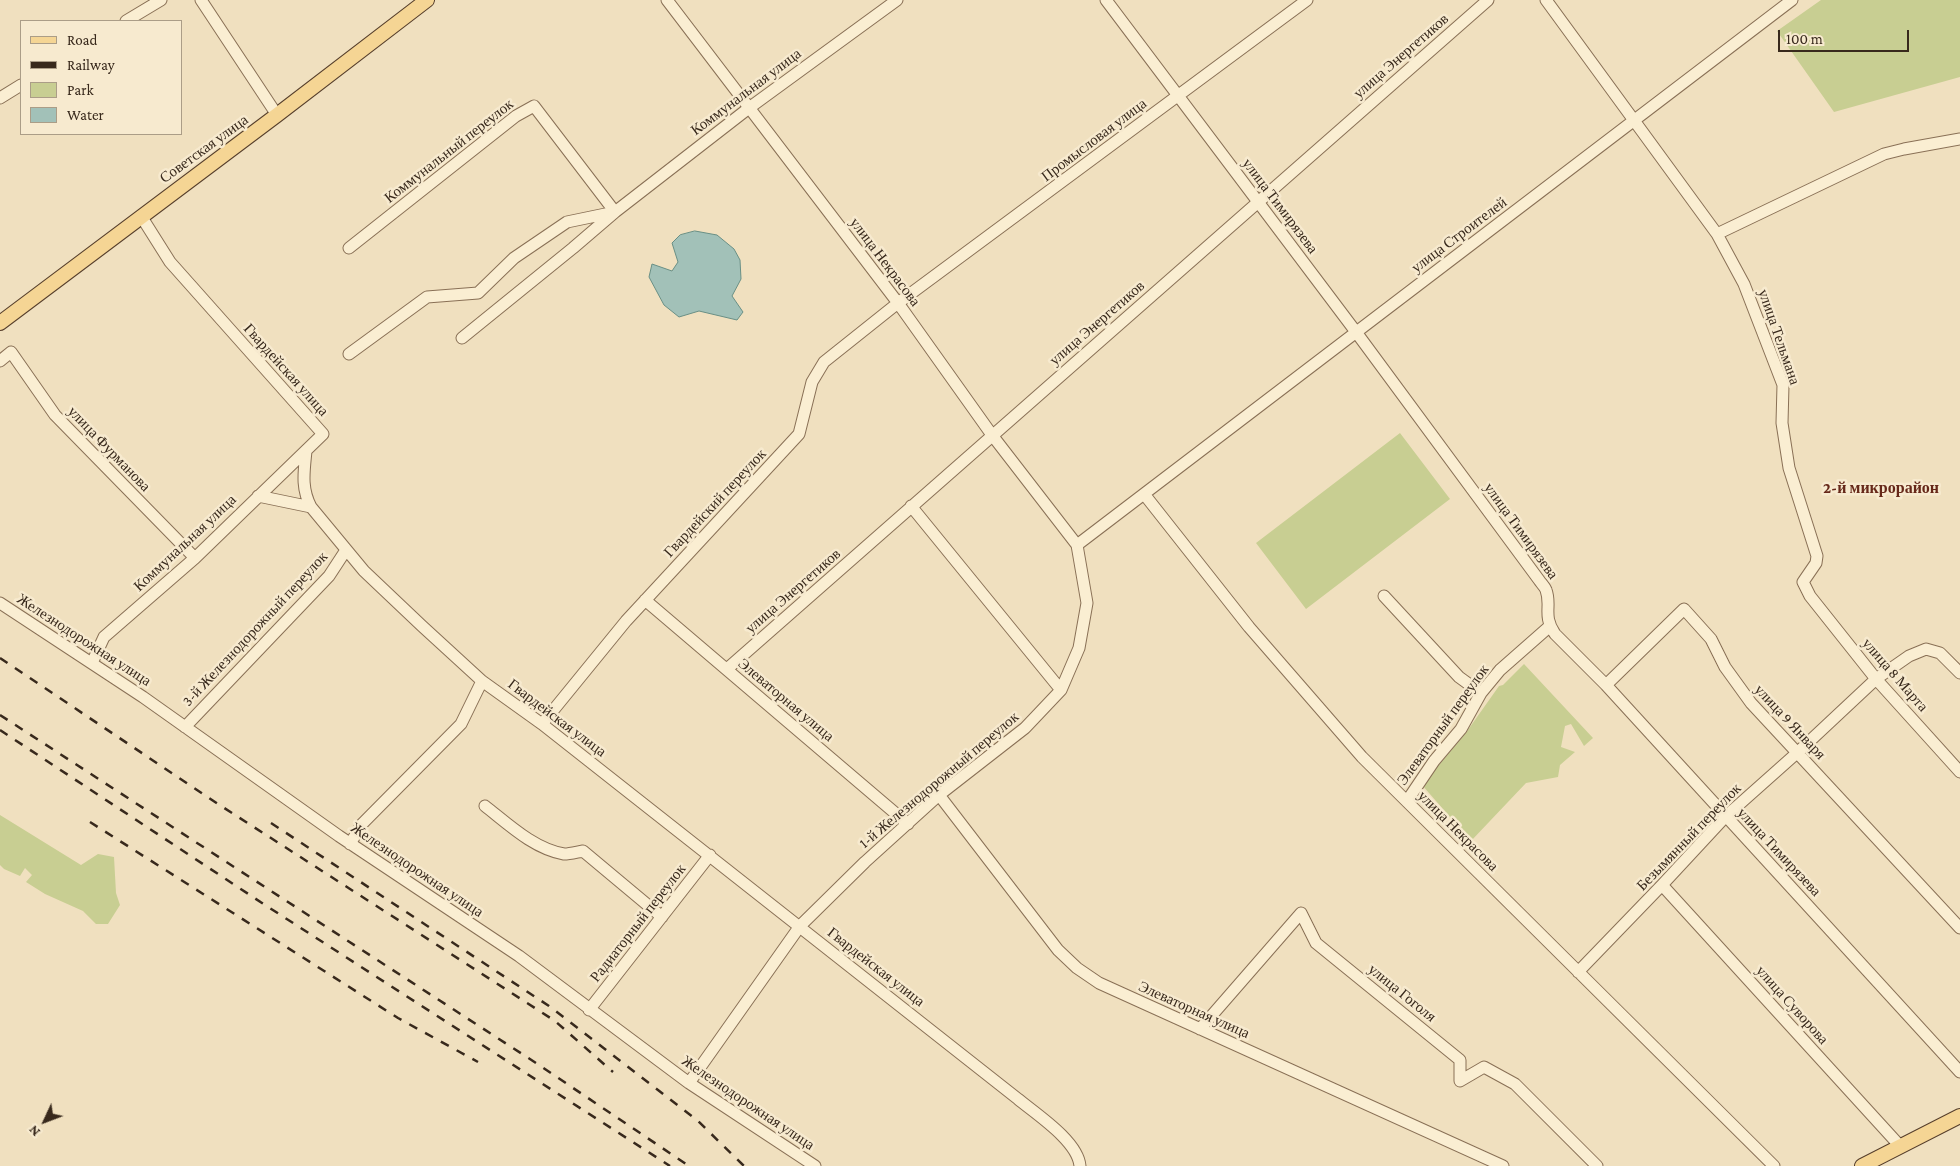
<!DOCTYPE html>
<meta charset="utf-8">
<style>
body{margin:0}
#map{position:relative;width:1960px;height:1166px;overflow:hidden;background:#f0e0bf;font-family:"Crimson Pro",serif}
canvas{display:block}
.legend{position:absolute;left:20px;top:20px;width:162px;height:115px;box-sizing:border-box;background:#f7eacf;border:1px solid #ab9d87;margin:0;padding:6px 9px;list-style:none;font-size:15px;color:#38291c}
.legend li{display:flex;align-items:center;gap:10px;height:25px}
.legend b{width:25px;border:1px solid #ab9d87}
.north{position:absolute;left:20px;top:1096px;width:50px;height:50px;-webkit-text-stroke:4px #f7eacf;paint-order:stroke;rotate:227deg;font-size:14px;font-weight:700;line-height:20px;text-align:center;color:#38291c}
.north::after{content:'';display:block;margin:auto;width:18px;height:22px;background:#38291c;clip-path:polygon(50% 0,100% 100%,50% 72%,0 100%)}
.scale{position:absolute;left:1778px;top:30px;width:131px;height:22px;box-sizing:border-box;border:2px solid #38291c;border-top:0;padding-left:6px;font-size:15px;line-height:18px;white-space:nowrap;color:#38291c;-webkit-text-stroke:4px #f7eacf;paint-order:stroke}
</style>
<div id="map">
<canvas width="1960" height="1166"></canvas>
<ul class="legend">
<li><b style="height:6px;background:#f5d594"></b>Road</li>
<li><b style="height:6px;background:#38291c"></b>Railway</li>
<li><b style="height:14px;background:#c8ce92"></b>Park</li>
<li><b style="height:14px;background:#a2c1b8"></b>Water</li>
</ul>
<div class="north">N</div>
<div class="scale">100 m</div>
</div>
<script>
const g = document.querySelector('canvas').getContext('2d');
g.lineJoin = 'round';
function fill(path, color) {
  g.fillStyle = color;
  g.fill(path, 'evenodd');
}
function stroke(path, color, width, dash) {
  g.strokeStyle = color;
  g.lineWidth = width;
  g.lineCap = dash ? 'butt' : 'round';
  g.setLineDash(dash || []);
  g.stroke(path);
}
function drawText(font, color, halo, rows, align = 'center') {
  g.font = font + ' "Crimson Pro",serif';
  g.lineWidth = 5;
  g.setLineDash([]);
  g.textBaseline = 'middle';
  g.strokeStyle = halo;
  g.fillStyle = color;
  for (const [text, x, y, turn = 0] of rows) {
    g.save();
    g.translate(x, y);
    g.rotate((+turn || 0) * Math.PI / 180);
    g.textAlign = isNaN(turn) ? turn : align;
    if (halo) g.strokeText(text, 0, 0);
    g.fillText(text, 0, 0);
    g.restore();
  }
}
fill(new Path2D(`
 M1821 0H1960V77L1834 112 1777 31Z
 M1400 433 1450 499 1306 609 1256 543Z
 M1524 664 1593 738 1584 746 1571 724 1565 726 1561 747 1575 752 1560 765 1558 777 1526 783 1471 841 1422 785 1465 734 1499 686 1503 685Z
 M0 815 81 865 98 854 114 857 116 893 120 905 108 924H96L83 911 45 894 26 882 32 875 25 868 20 876 4 869 0 865Z`), '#c8ce92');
const water = new Path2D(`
 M695 231 717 235 734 249 740 260 741 279 732 296 743 312 737 320 699 311 679 317 664 305 649 277 652 264 672 271 678 262 672 243 680 235Z`);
fill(water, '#a2c1b8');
stroke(water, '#698f85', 1);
const minor = new Path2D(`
 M201 0 277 115
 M667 0 898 303 992 435 1077 545 1087 603 1079 648 1061 690 1025 728 939 795 865 862 800 926 689 1083
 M1106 0 1356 332 1539 580C1541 583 1545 587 1546 590 1552 606 1542 615 1555 634L1606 685 1960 1072
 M1546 0 1717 234 1884 154 1904 149 1960 139
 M126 21 161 0
 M0 98 21 85
 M1717 234 1744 284 1783 385 1782 423 1789 468 1817 556 1816 563 1803 582 1810 596 1876 679 1960 772
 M349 248 516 116 534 106 615 212 567 222 514 258 478 293 427 297 349 354
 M462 338 573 248 615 212 749 108 897 0
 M0 361 11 352 55 415 195 558
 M306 451C304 472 301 488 311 507L364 571 422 626 482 681 542 724 1018 1099C1036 1114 1078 1141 1080 1166
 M1144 494 1249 627 1362 757 1774 1166
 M258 496 311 507
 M911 506 1061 690
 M1077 545 1792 0
 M1384 596 1459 677 1481 693
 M645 600 908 824
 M0 603 143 697 339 836 519 956 689 1083 815 1166
 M92 663 104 637 195 558 323 434 170 262 141 216
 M727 669 1488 0
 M1606 685 1684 609 1711 639 1725 667 1751 703 1960 928
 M542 724 626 621 799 434 812 382 824 362 898 303 1307 0
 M185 727 329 576 346 550
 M939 795 1058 950 1077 968 1099 983 1503 1166
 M1407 801 1434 761 1461 729 1481 693 1500 670 1550 626
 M485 806C508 824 534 849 564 854 570 854 577 852 583 851L662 917
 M350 844 362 824 461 724 482 681
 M1662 885 1900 1146
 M1578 972 1662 885 1725 817 1798 752 1876 679 1909 656 1926 649 1940 653 1960 673
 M589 1010 710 855
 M1200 1029 1301 913 1316 943 1460 1060V1081L1484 1067 1515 1084 1597 1166`);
const major = new Path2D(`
 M0 323 277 115 427 0
 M1862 1166 1960 1116`);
stroke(minor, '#897056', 13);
stroke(major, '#563e2b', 16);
stroke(minor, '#faeed2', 11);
stroke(major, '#f5d594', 14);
stroke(new Path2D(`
 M0 658 215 802 555 1021 613 1072
 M0 715 536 1063 689 1166
 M0 730 262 903 670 1166
 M90 822 398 1018 478 1062
 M271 823 549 1006 698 1121 744 1166`), '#38291c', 2.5, [9, 9]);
drawText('15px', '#38291c', '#f7eacf', [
 ["улица Энергетиков",1401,56,-41],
 ["Коммунальная улица",746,92,-37],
 ["Промысловая улица",1094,140,-37],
 ["Советская улица",204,149,-36],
 ["Коммунальный переулок",449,151,-38],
 ["улица Тимирязева",1280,206,53],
 ["улица Строителей",1459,235,-37],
 ["улица Некрасова",885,262,53],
 ["улица Энергетиков",1097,323,-41],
 ["улица Тельмана",1779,337,71],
 ["Гвардейская улица",286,370,48],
 ["улица Фурманова",109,449,46],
 ["Гвардейский переулок",715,503,-47],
 ["улица Тимирязева",1521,531,54],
 ["Коммунальная улица",185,543,-43],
 ["улица Энергетиков",793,591,-41],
 ["3-й Железнодорожный переулок",255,629,-47],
 ["Железнодорожная улица",84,640,33],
 ["улица 8 Марта",1895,675,49],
 ["Элеваторная улица",786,700,40],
 ["Гвардейская улица",557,718,37],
 ["улица 9 Января",1790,722,47],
 ["Элеваторный переулок",1443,725,-54],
 ["1-й Железнодорожный переулок",939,780,-40],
 ["улица Некрасова",1458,831,45],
 ["Безымянный переулок",1689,837,-46],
 ["улица Тимирязева",1779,852,47],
 ["Железнодорожная улица",417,870,34],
 ["Радиаторный переулок",638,923,-52],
 ["Гвардейская улица",876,967,38],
 ["улица Гоголя",1402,993,39],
 ["улица Суворова",1792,1005,48],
 ["Элеваторная улица",1194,1010,24],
 ["Железнодорожная улица",748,1103,34]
]);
drawText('bold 16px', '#662819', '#f7eacf', [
 ["2-й микрорайон",1881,488]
]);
</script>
